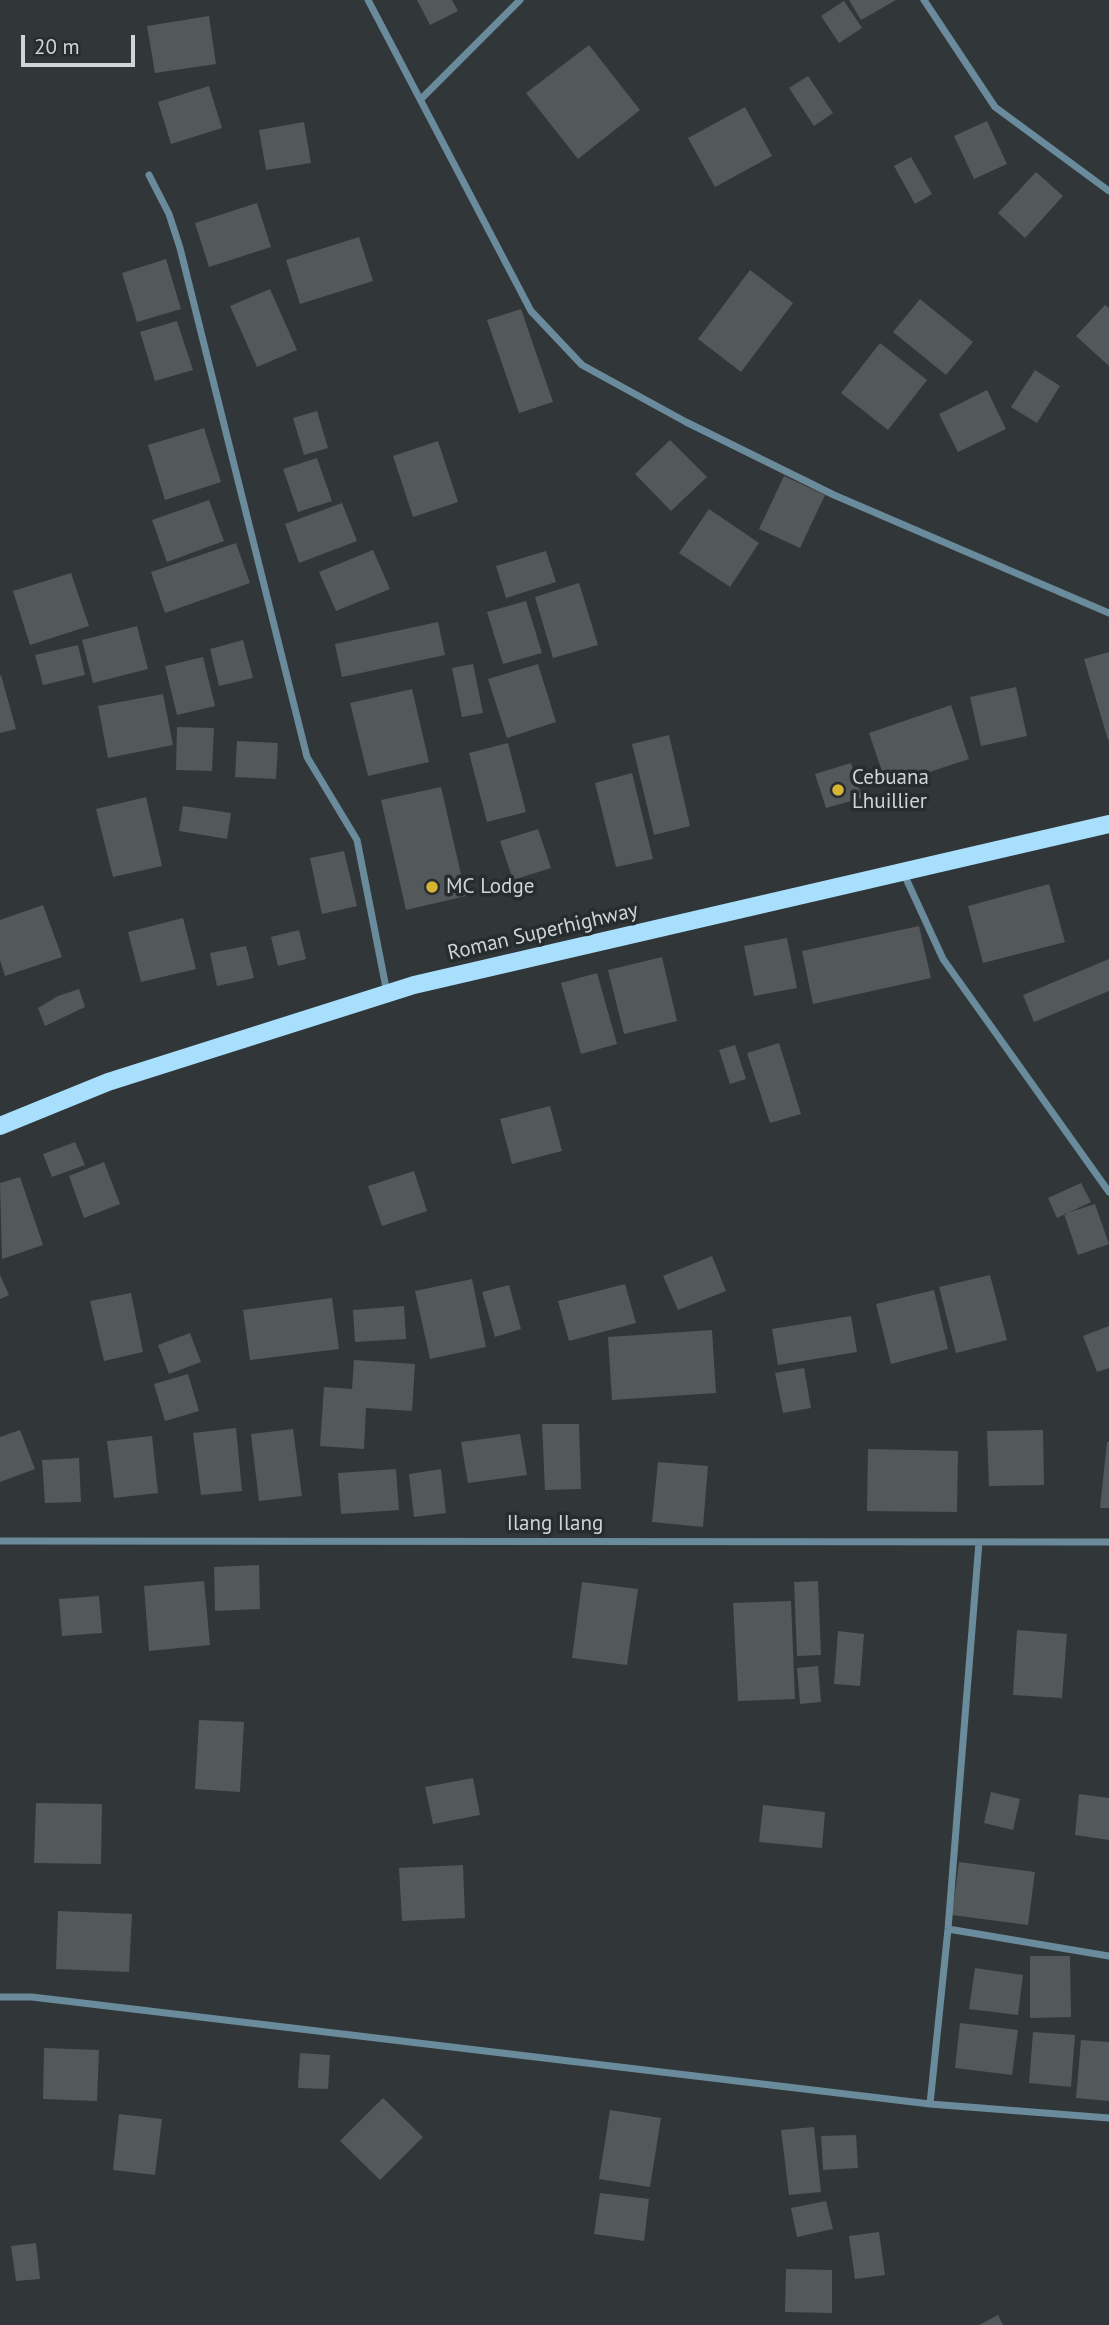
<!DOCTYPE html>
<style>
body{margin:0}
#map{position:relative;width:1109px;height:2325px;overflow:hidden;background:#313638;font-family:"PT Sans",sans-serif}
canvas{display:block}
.scale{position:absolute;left:21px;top:35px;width:114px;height:32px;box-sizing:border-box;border:4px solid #d1d4d5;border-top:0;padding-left:9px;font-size:21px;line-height:24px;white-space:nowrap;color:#d1d4d5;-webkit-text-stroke:5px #272c2e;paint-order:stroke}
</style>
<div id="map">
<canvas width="1109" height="2325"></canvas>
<div class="scale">20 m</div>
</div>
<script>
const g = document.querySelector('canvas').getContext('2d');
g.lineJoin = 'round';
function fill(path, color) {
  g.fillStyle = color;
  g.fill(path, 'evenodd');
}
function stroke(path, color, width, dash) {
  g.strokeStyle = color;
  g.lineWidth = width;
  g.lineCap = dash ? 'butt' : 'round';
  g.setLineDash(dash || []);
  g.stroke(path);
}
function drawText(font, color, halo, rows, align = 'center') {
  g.font = font + ' "PT Sans",sans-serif';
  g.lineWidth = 7;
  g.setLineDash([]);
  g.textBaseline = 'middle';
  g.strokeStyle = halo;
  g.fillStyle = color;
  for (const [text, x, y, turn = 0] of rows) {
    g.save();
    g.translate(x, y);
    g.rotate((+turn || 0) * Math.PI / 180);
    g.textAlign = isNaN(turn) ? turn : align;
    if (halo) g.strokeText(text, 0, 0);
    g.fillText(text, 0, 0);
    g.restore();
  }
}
fill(new Path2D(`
 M417 0H452L458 11 430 25Z
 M849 0H896L861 20Z
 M844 1 862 28 839 43 821 16Z
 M209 16 216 64 155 73 147 26Z
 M589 45 640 110 578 159 526 93Z
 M808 76 833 113 814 126 789 88Z
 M209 86 222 128 171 144 158 102Z
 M745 107 772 156 715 187 688 138Z
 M987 121 1007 164 974 179 954 136Z
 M304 122 311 163 266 170 259 130Z
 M911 157 932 194 915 204 894 166Z
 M1036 172 1063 196 1025 238 998 213Z
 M257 203 271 247 209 267 195 223Z
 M359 237 373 281 300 304 286 260Z
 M166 259 181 309 137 322 122 273Z
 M750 270 793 303 741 372 698 339Z
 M270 289 297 350 257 367 230 306Z
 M920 299 973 342 946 375 893 332Z
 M1105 305 1109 308V366L1076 336Z
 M521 309 553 402 519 413 487 320Z
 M177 321 193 370 155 381 140 332Z
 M880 343 927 380 888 430 841 393Z
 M1035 370 1060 386 1037 423 1011 407Z
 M987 390 1006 429 958 452 939 414Z
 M317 411 328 448 304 455 293 418Z
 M204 428 221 482 165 500 148 445Z
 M670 440 707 477 671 511 635 474Z
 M438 441 458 502 413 517 393 456Z
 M317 458 332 501 298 512 283 469Z
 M784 476 825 495 800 548 759 529Z
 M209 500 224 541 167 562 152 520Z
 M342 503 357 541 299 563 285 524Z
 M709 509 759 543 730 587 679 553Z
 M236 543 250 583 165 613 151 572Z
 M373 550 390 589 336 611 319 572Z
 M546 551 556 582 506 598 496 566Z
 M71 573 89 626 30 645 13 591Z
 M579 583 598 645 553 658 535 597Z
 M526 601 542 653 503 664 487 612Z
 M438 622 445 655 342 677 335 644Z
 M137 626 148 669 93 683 82 640Z
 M243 640 253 678 219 686 210 649Z
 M78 645 85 675 43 685 35 655Z
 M1109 652V740H1108L1084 659Z
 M203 657 215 706 177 715 165 666Z
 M473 664 483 713 462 717 452 668Z
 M538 664 556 722 507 738 488 679Z
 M1 675 16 729 0 733V676Z
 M1016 687 1027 736 981 746 970 697Z
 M412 689 429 762 368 776 350 703Z
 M163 694 173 745 108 758 98 706Z
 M951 705 969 759 887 786 869 733Z
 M177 727 214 728 212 771 176 770Z
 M669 735 690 826 654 835 632 744Z
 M237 741 278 743 276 779 235 777Z
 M508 743 526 812 487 822 469 753Z
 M851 763 862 798 826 808 815 774Z
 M632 773 653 859 616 867 595 783Z
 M441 787 466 896 406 910 381 800Z
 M146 797 162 866 113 877 96 809Z
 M183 806 231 813 227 839 179 831Z
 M538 829 551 868 513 880 500 841Z
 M344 851 357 906 322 914 310 858Z
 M1049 884 1065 942 983 963 968 906Z
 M43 905 62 957 5 976 0 960V920Z
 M183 918 196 969 141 982 128 932Z
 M919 926 931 978 813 1004 802 951Z
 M299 930 306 959 278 966 271 937Z
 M787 938 797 988 754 996 744 946Z
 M246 946 254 978 217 986 210 953Z
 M662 957 677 1021 624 1034 608 970Z
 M1109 959V991L1034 1022 1023 995Z
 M597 973 617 1044 581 1054 561 983Z
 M79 989 85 1007 45 1026 38 1008 58 996Z
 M779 1043 801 1114 770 1123 747 1053Z
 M735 1045 746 1079 730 1084 719 1050Z
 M550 1106 562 1151 512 1164 500 1119Z
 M75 1142 85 1165 52 1177 43 1154Z
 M104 1162 120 1204 84 1218 69 1176Z
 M414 1171 427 1211 382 1226 368 1186Z
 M20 1177 43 1245 2 1259 0 1183Z
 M1081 1183 1091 1202 1057 1218 1048 1198Z
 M1095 1204 1109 1244 1078 1255 1064 1214Z
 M712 1256 726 1291 678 1310 663 1276Z
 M0 1275 9 1295 0 1299Z
 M990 1275 1007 1340 956 1353 939 1287Z
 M472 1279 486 1347 430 1359 415 1291Z
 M625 1284 636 1323 569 1341 558 1301Z
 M509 1285 521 1329 495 1337 482 1292Z
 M934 1290 948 1349 891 1364 876 1304Z
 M131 1293 143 1352 104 1361 90 1301Z
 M332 1298 339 1349 250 1360 243 1310Z
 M404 1306 406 1339 355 1342 353 1310Z
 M851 1316 857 1352 778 1365 772 1329Z
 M1109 1326V1368L1097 1372 1083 1336Z
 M712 1330 716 1393 612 1400 608 1337Z
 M190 1333 201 1362 169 1374 158 1345Z
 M354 1360 415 1364 412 1411 366 1408 364 1449 320 1446 324 1387 352 1389Z
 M804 1368 811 1408 783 1413 775 1373Z
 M188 1374 199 1411 165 1421 154 1384Z
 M542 1424H579L581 1489 545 1490Z
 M236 1428 242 1491 201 1495 193 1433Z
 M293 1429 302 1496 259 1501 251 1434Z
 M20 1430 35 1469 0 1482V1437Z
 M1043 1430 1044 1485 989 1486 987 1431Z
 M520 1434 527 1475 468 1483 461 1442Z
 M152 1436 158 1493 114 1498 107 1441Z
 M1107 1442H1109V1508H1100Z
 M868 1449 958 1451 957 1512 867 1511Z
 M79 1458 81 1502 45 1503 42 1460Z
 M658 1462 708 1466 703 1527 652 1522Z
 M396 1469 399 1510 341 1514 338 1473Z
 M441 1469 446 1513 414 1517 409 1474Z
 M259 1565 260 1609 215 1611 214 1567Z
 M204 1581 210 1645 149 1651 144 1586Z
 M818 1581 821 1655 797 1656 794 1582Z
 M582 1582 638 1589 627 1665 572 1658Z
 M99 1596 102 1633 62 1636 59 1599Z
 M791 1601 795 1699 738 1701 733 1603Z
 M1017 1630 1067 1634 1062 1698 1013 1695Z
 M838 1631 864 1634 860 1686 834 1684Z
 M818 1666 821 1702 800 1704 797 1668Z
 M199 1720 244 1722 240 1792 195 1789Z
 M473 1778 480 1815 433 1824 425 1787Z
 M991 1792 1020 1799 1013 1830 984 1823Z
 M1079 1794 1109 1798V1840L1075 1835Z
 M36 1803 102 1804 101 1864 34 1863Z
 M763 1805 825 1812 822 1848 759 1842Z
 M959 1862 1035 1872 1028 1925 952 1915Z
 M463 1865 465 1918 402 1921 399 1868Z
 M58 1911 132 1914 129 1972 56 1969Z
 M1030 1956H1070L1071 2017 1030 2018Z
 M975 1968 1023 1975 1018 2015 969 2009Z
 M960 2023 1018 2030 1012 2075 955 2068Z
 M1033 2032 1075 2035 1071 2087 1029 2083Z
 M1081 2040 1109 2042V2101L1076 2098Z
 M44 2048 99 2050 97 2101 43 2099Z
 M300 2053 330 2055 328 2089 298 2088Z
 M383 2098 423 2137 380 2180 340 2141Z
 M610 2110 661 2118 650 2187 599 2179Z
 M119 2114 162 2119 155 2175 113 2170Z
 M814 2127 821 2192 789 2195 781 2130Z
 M856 2135 858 2168 823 2170 821 2136Z
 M600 2193 649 2199 644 2241 594 2234Z
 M826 2201 833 2229 797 2237 791 2208Z
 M879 2232 885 2275 855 2279 849 2236Z
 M36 2243 40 2279 16 2281 11 2246Z
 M786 2269 832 2270V2313L785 2312Z
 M998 2315 1003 2325H979Z`), '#53585a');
stroke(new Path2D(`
 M368 0 531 311 582 365 686 422 834 495 1109 613
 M924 0 995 107 1109 191
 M421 99 520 0
 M149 175 169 214 180 248 307 757 357 840 387 993
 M903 872 943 959 1109 1192
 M0 1541 1109 1542
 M948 1929 1109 1956
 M0 1997H32L930 2104 1109 2118
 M930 2104 948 1929 979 1542`), '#6a8b9c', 7);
stroke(new Path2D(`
 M0 1126 108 1082 414 985 1109 824`), '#a8dffc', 18);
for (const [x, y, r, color] of [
 [838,790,7,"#d7b434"],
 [432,887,7,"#d7b434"]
]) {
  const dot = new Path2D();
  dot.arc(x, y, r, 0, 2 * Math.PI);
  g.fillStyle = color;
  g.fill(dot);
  stroke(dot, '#272c2e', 2.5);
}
drawText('21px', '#d1d4d5', '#272c2e', [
 ["Cebuana",852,778],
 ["Lhuillier",852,802],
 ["MC Lodge",446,887]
], 'left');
drawText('21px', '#d1d4d5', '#272c2e', [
 ["Roman Superhighway",543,932,-13],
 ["Ilang Ilang",555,1524]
]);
</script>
